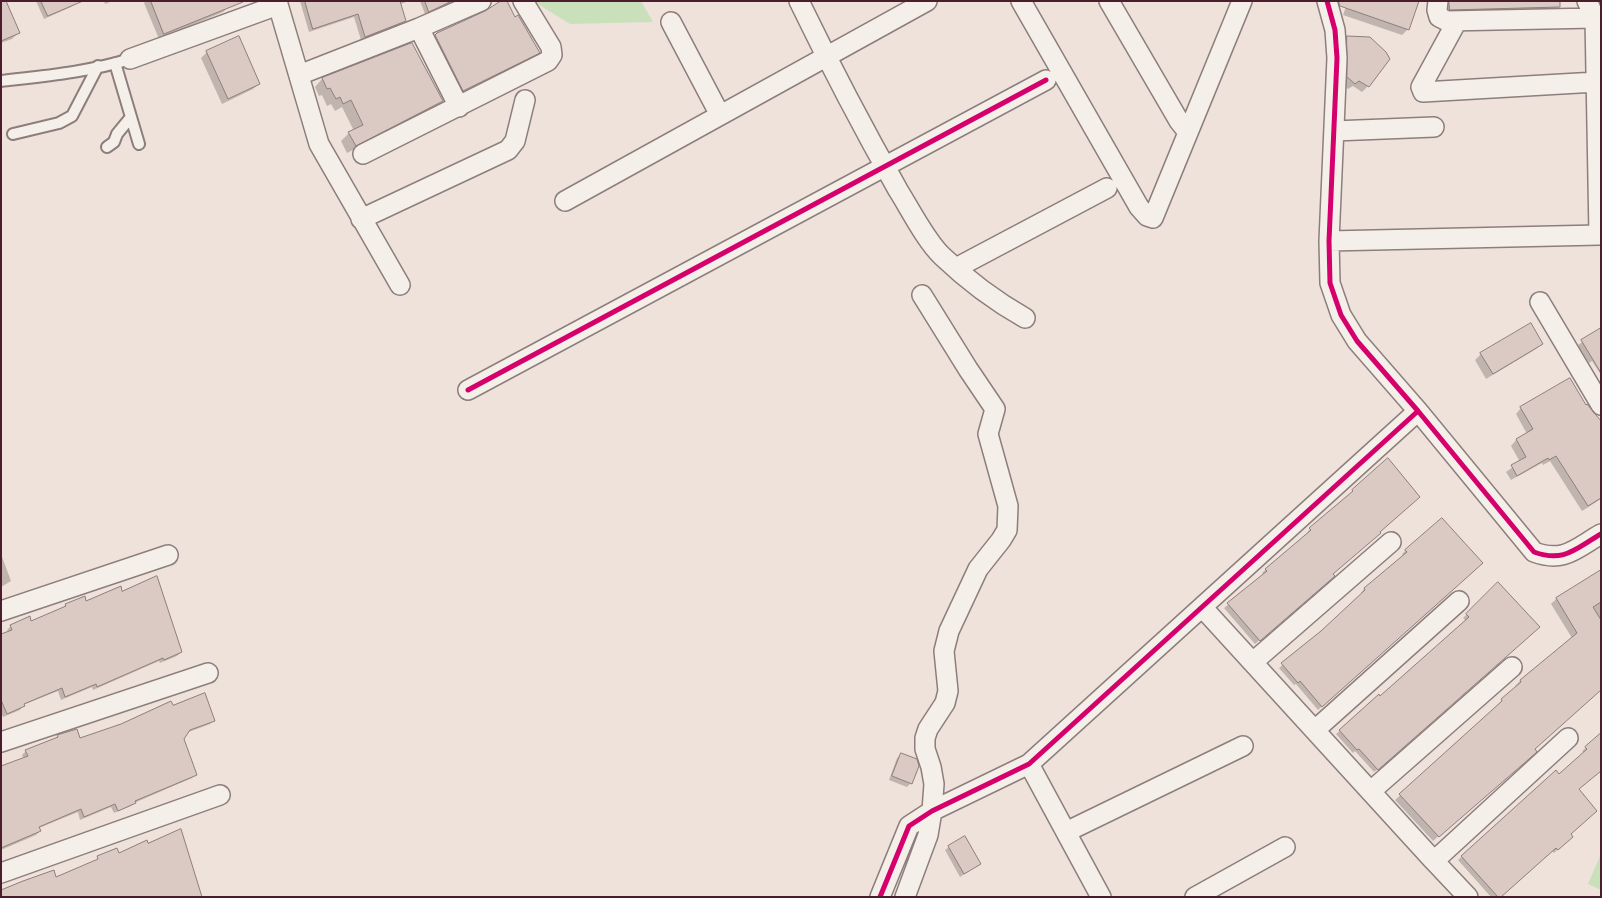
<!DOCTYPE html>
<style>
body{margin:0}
#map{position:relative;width:1602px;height:898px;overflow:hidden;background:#efe2da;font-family:Caveat,sans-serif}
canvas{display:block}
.frame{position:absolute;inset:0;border:2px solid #4a1f2b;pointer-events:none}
</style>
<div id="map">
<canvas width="1602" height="898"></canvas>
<div class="frame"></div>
</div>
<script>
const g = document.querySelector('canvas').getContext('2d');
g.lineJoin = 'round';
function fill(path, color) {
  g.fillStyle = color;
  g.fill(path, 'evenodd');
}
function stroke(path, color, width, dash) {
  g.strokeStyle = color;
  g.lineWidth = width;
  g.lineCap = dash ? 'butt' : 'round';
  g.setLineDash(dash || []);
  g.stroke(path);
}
fill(new Path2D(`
 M533 1H641L653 22 570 24Z
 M1601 854V890L1588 884Z`), '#cae0bb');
fill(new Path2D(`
 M1 1 18 33 12 39 1 43Z
 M36 1H74L75 4 71 7 44 19Z
 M104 1H113L105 4Z
 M146 1H226L228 7 223 12 159 39 144 3Z
 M300 1H408L399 5 404 21 401 24 361 40 354 17 309 32Z
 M420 1H453L425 14Z
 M1348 1 1408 29 1402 35 1343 15Z
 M1444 1H1559V7L1551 15 1442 17Z
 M514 18 538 52 530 60 455 98 429 42 437 34Z
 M1347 37 1368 86 1362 92 1353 86 1348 89 1342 83 1341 43Z
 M412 44 442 101 434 109 347 153 341 141 349 133 354 131 342 107 335 111 331 104 327 106 322 95 319 96 315 87 322 79Z
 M207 52 259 84 253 89 222 104 201 58Z
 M1601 329V375L1592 361 1589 363 1578 345Z
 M1542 343 1536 349 1486 379 1475 360 1481 354Z
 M1521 408 1601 439V499L1582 511 1550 461 1543 465 1542 463 1511 480 1506 472 1520 462 1511 446 1516 440 1527 434 1516 414Z
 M1353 491 1379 532 1332 574 1329 579 1255 644 1224 608 1264 575 1262 573 1265 570 1308 534 1307 533 1310 529Z
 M1442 520 1478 566 1318 710 1296 684 1294 685 1279 668 1322 631 1362 594 1361 593 1364 589 1404 557 1402 554 1405 551Z
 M1 554 11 581 1 587Z
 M1601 572V688L1533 749 1530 757 1433 841 1395 800 1498 706 1497 705 1517 688 1515 686 1520 681 1572 638 1551 604 1556 599Z
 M1498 584 1535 631 1374 772 1355 751 1353 753 1336 734 1380 698 1466 621 1463 618Z
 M122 593 181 652 177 656 160 663 159 661 93 690 92 687 61 700 58 691 23 705 20 710 3 717 1 713V635L9 633 7 630 11 626 30 623 62 609 66 605 86 603Z
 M172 707 214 720 210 724 186 733 183 738 195 774 192 778 134 803 131 806 114 813 111 807 80 820 78 812 39 828 40 831 36 835 1 850V767L24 759 22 755 26 751 55 739 58 736 80 740Z
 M1601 735 1577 790 1568 840 1554 853 1552 851 1500 897H1491L1458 860 1584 753 1582 751Z
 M901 755 911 783 907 787 889 780 897 758Z
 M949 847 980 864 960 877 945 850Z`), '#0003');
const building = new Path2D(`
 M1 1H6L20 33 1 41Z
 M41 1H83L48 16Z
 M151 1H243V2L164 34Z
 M305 1H400L406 21 365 37 358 14 313 29Z
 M425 1H452L429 12Z
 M501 1H507L515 17 518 15 540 53 463 91 435 35 437 33 485 11Z
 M1339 1H1419L1409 30 1340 6Z
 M1449 1H1560V7L1450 10Z
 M239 36 260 84 228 99 206 51Z
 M1347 36 1370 37 1386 52 1390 59 1369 87 1359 81 1355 84 1347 77Z
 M412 43 443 101 356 146 348 132 363 125 351 100 343 104 340 97 336 99 330 88 327 89 322 78Z
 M1531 323 1543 344 1493 374 1480 353Z
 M1601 328V373L1581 340Z
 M1570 378 1586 405 1587 404 1601 421V498L1588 506 1556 456 1549 460 1548 458 1517 476 1511 465 1526 457 1516 439 1533 429 1520 407Z
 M1388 458 1420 497 1380 532 1381 533 1333 574 1335 576 1260 641 1227 603 1267 571 1265 569 1311 530 1309 528 1353 491 1352 490Z
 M1442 518 1483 563 1322 707 1300 681 1298 683 1281 663 1321 631 1365 590 1364 588 1407 552 1405 550Z
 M1601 570V602L1593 607 1601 620V690L1535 749 1537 752 1439 837 1399 794 1502 701 1501 699 1521 682 1520 680 1577 633 1556 598Z
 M157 576 182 652 164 660 163 658 97 687 96 684 65 697 62 688 24 704 25 706 7 714 1 700V634L12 630 10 625 30 616 31 621 66 606 65 604 85 596 86 601 121 586 122 591Z
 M1498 582 1540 627 1378 770 1359 749 1357 750 1339 730 1379 694 1380 696 1469 617 1466 614Z
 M205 693 215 721 190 730 184 739 197 775 135 801 136 803 118 811 115 804 84 817 81 809 39 827 41 831 1 848V766L28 756 25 750 58 737 57 735 77 729 80 738 121 724 171 701 173 705Z
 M1601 733V771L1579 789 1597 811 1571 834 1573 837 1558 850 1556 848 1501 897H1498L1461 856 1556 770 1559 774 1587 749 1585 747Z
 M901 753 917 759 919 766 912 784 892 776Z
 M181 829 202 897H1V890L23 881 54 870 56 877 98 859 97 856 117 848 119 853 147 840 148 843Z
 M965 836 981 864 964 874 948 846Z`);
fill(building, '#dbc9c4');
stroke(building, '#8d7e7d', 1);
const lane = new Path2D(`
 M115 63 139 144
 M1 81C44 76 89 72 130 59
 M13 134 59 123 72 116 98 66
 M107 147 114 142 117 134 131 117`);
const street = new Path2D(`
 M277 1 319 144 400 285
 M799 1C830 65 863 128 898 190 910 209 926 241 942 256 967 280 995 301 1025 318
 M1021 1 1139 207 1147 216 1153 218 1242 1
 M1109 1 1179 121 1187 131
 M1327 1 1335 30 1337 58 1329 241 1330 283 1341 315 1357 341 1418 411 1534 552C1564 563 1575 549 1601 534
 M1438 1 1437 10 1439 17 1447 21 1595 18
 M1457 21 1421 87 1423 92 1596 82
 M671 22 720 115
 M419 28 459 107
 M130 59 278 5
 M299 75 419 28 481 1
 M1334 131 1434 127
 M363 154 548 61 552 55 551 47 523 1
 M565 201 927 1
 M361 219 508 150 515 141 525 100
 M1329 241 1599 235 1595 18 1587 1
 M956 268 1107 188
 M1540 302 1601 405
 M468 390 1046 80
 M1202 607 1434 861 1568 738
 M1 611 168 555
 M1253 662 1391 542
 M1315 730 1459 601
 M1 742 208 673
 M1029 764 1101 897
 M1371 791 1512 667
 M1066 832 1243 746
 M1434 861 1468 897
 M1 873 220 795
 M880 897 909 826 932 811 1029 764 1418 411
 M905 897 928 835 932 811 934 784 931 767 925 749V738L928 729 945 703 948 691 944 651 949 631 978 569 1001 540 1007 530 1008 506 988 434 995 409 968 369 922 295
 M1195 897 1285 847`);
stroke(lane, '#8d7e7d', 14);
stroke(street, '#8d7e7d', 22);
stroke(lane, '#f4f0e9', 10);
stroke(street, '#f4f0e9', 19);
stroke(new Path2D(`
 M1327 1 1335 30 1337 58 1329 241 1330 283 1341 315 1357 341 1418 411 1534 552C1564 563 1575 549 1601 534
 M468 390 1046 80
 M880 897 909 826 932 811 1029 764 1418 411`), '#d6006c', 5);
</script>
